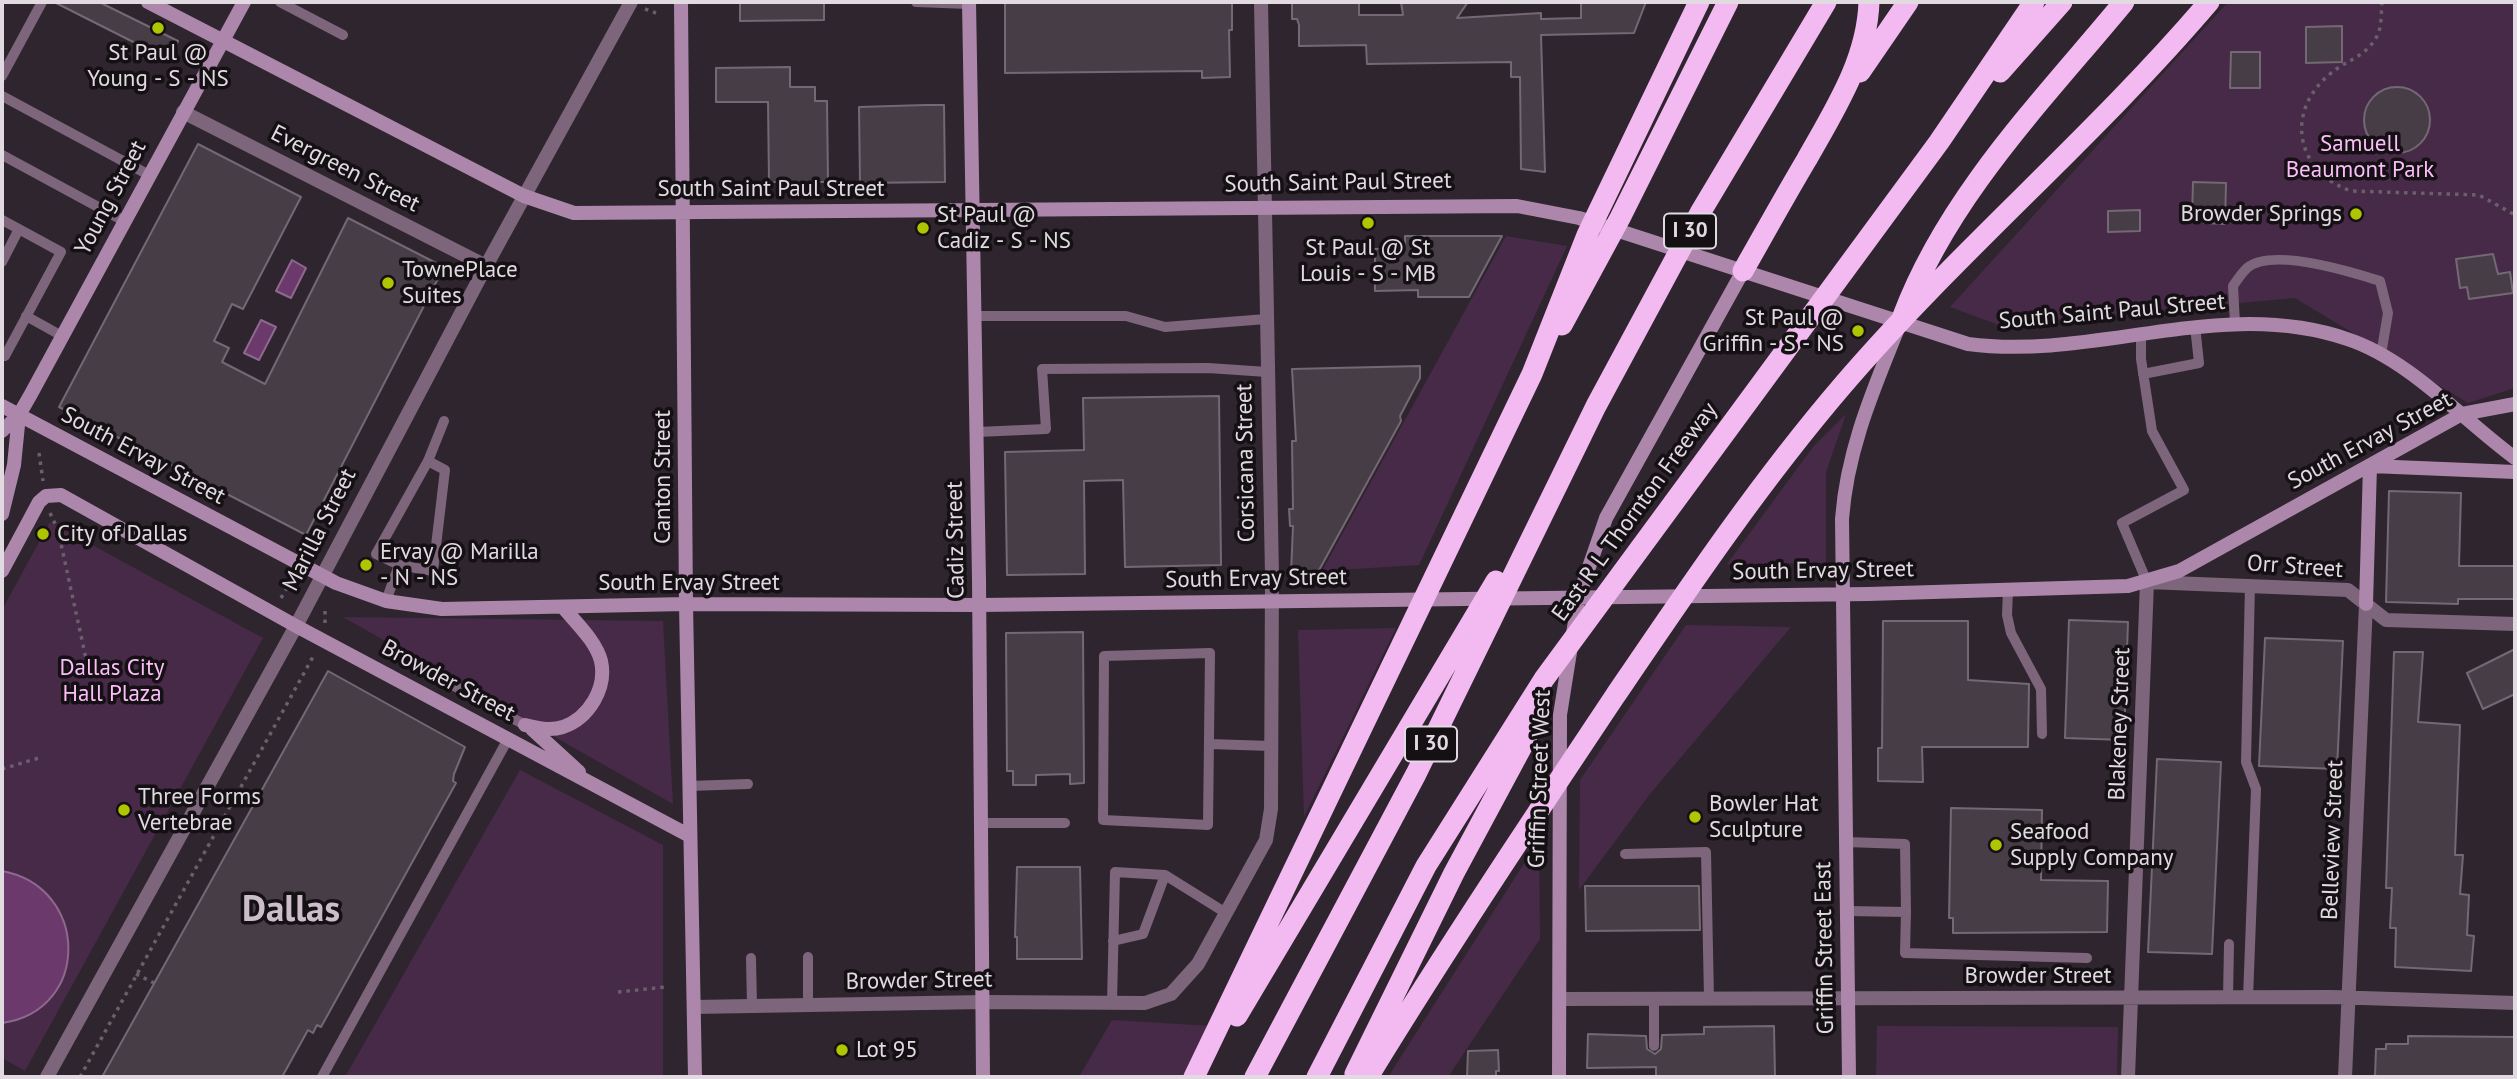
<!DOCTYPE html>
<style>
body{margin:0}
#map{position:relative;width:2517px;height:1079px;overflow:hidden;background:#2f252e;font-family:"PT Sans",sans-serif}
canvas{display:block}
.frame{position:absolute;inset:0;border:4px solid #e1dae1;pointer-events:none}
</style>
<div id="map">
<canvas width="2517" height="1079"></canvas>
<div class="frame"></div>
</div>
<script>
const g = document.querySelector('canvas').getContext('2d');
g.lineJoin = 'round';
function fill(path, color) {
  g.fillStyle = color;
  g.fill(path, 'evenodd');
}
function stroke(path, color, width, dash) {
  g.strokeStyle = color;
  g.lineWidth = width;
  g.lineCap = dash ? 'butt' : 'round';
  g.setLineDash(dash || []);
  g.stroke(path);
}
function drawText(font, color, halo, rows, align = 'center') {
  g.font = font + ' "PT Sans",sans-serif';
  g.lineWidth = 7;
  g.setLineDash([]);
  g.textBaseline = 'middle';
  g.strokeStyle = halo;
  g.fillStyle = color;
  for (const [text, x, y, turn = 0] of rows) {
    g.save();
    g.translate(x, y);
    g.rotate((+turn || 0) * Math.PI / 180);
    g.textAlign = isNaN(turn) ? turn : align;
    if (halo) g.strokeText(text, 0, 0);
    g.fillText(text, 0, 0);
    g.restore();
  }
}
fill(new Path2D(`
 M2228 2H2515V388L2468 403 2295 298 1999 325 1950 307Z
 M1506 236 1567 246 1419 565 1322 571Z
 M1846 414 1826 472V563L1727 564 1813 447Z
 M50 522 263 638 25 1071 2 1058V1023L9 1022 64 918C51 894 28 876 2 871V610Z
 M343 617 663 621 673 804Z
 M1686 625 1791 627 1650 794 1579 890 1580 780Z
 M1396 628 1304 817 1298 630Z
 M520 770 663 845V1077H345Z
 M1539 840 1540 939 1448 1077H1388Z
 M1112 1020 1212 1026 1183 1077H1079Z
 M1877 1026 2118 1027 2117 1077H1876Z`), '#472a47');
const water = new Path2D(`
 M292 260 306 268 291 298 276 291Z
 M261 320 276 327 259 360 244 353Z
 M2 871C90 887 91 1011 2 1023Z`);
fill(water, '#6b396b');
stroke(water, '#8e698e', 2);
const building = new Path2D(`
 M54 2H99L178 41 169 60Z
 M740 2H824V20L740 21Z
 M1005 2H1232V30H1229L1230 77 1202 78V71L1005 73Z
 M1292 2H1359V15H1403L1401 2H1468L1457 18 1541 13V19L1581 18V2H1646L1634 33 1541 35 1545 172 1521 169 1520 77H1511V62L1367 64 1366 45 1299 46V25L1297 19H1292Z
 M2342 26V62L2306 63V27Z
 M2231 52H2260V88H2230Z
 M790 67V87H815V101H827L828 182H769L768 102H716V68Z
 M2364 120a33 33 0 1 1 66 0a33 33 0 1 1-66 0Z
 M925 105H944L945 182 860 183 859 107Z
 M198 144 301 197 243 309 232 304 214 341 229 348 222 362 265 384 348 218 444 267 306 535 59 407Z
 M2193 182 2226 183 2225 224 2204 223V219L2192 218Z
 M2140 210V231L2108 232V211Z
 M1405 236H1502L1469 297H1418V290L1375 291V249L1405 248Z
 M2493 254 2498 274 2510 272 2513 293 2469 299 2467 287 2460 288 2456 259Z
 M1420 366V378L1400 416 1401 421 1318 572 1291 573 1293 526H1290L1289 509H1293L1292 441H1296L1292 369Z
 M1219 396 1221 565 1125 567 1123 480 1084 481 1085 574 1007 575 1005 452 1084 450 1083 398Z
 M2389 491 2461 493 2459 566H2515V599H2458V604L2386 602Z
 M2069 620 2128 622 2124 740 2065 738Z
 M1883 621H1968V680L2029 684 2028 747H1922L1923 782 1878 781V748H1882Z
 M1083 632 1084 783 1070 784V774L1036 775V785H1013V771H1007L1006 633Z
 M2265 638 2343 641 2337 769 2259 766Z
 M2515 649V694L2483 709 2467 673Z
 M2394 652H2423L2418 722 2460 725 2455 855H2463L2460 894 2469 895 2467 935 2474 936 2471 971 2395 967 2396 928H2390L2392 888H2386Z
 M328 671 465 747 454 774 453 781 456 783 321 1027 317 1025 313 1033 308 1030 282 1077H102Z
 M2157 759 2221 762 2212 954 2148 952Z
 M1951 808 2042 810 2041 880 2108 881 2107 932 1953 933V918H1949Z
 M1017 867H1080L1082 959H1017V937H1015Z
 M1585 886H1699L1700 930 1586 931Z
 M1774 1026 1775 1077H1656V1067L1587 1068 1588 1034 1646 1036 1647 1049 1655 1054 1661 1049 1662 1035 1704 1034V1027Z
 M2408 1036 2515 1037V1077H2375L2376 1049H2386V1044H2408Z
 M1498 1050 1499 1071H1496V1077H1467L1468 1051Z`);
fill(building, '#473d47');
stroke(building, '#736873', 2);
stroke(new Path2D(`
 M2382 2C2381 13 2382 29 2376 38 2364 58 2346 60 2330 74 2284 112 2296 172 2351 191L2479 195 2515 215
 M645 9 656 13
 M2513 32H2515
 M39 453 43 481
 M50 513 58 530 90 677
 M281 598 287 588
 M325 623V611
 M2 769 42 757
 M136 974 154 983
 M618 992 666 987
 M80 1077 314 655`), '#696069', 3.5, [3.5, 5]);
stroke(new Path2D(`
 M280 2 343 35
 M916 2 969 4
 M2 76 42 2
 M2 96 149 175
 M2 155 124 221
 M2 220 61 252 5 356
 M2 262 19 229
 M26 316 62 336
 M975 316H1126L1165 327 1266 319
 M2235 323 2233 286C2237 280 2242 273 2247 268 2272 247 2352 272 2380 281L2388 313 2381 355
 M2141 334V359L2152 431 2184 490 2122 523 2147 582
 M2143 374 2199 363 2195 326
 M977 432 1046 429 1042 369 1208 368 1267 372
 M428 461 445 470 433 571 399 565 376 554 428 461 444 421
 M2008 590 2007 615 2011 633 2041 689 2042 734
 M386 601 399 565
 M1210 653 1208 825 1103 820 1104 656Z
 M438 677 525 725
 M1209 744 1271 746
 M689 786 748 784
 M982 823H1065
 M1846 842 1905 844 1906 912 1847 911
 M1625 854 1706 852 1709 998
 M1906 912 1905 953 2087 958
 M1113 941 1143 934 1165 875
 M808 957V1005
 M751 958 752 1006
 M2228 998 2229 944
 M2248 998 2256 789 2246 762 2250 585
 M1654 999V1046
 M1112 1003 1115 872 1165 875 1226 913
 M322 1077 508 739`), '#7d657c', 10);
stroke(new Path2D(`
 M183 112 486 266
 M1561 999 2332 997 2515 1003
 M694 1007 984 1002 1145 1003 1171 994 1198 964 1266 840 1271 809 1272 575 1261 2
 M47 1077 296 626 486 266 631 2
 M2128 1077 2147 582 2348 590 2386 620 2515 624
 M2345 1077 2366 604`), '#7d657c', 14);
stroke(new Path2D(`
 M148 2 524 196 574 213 1517 206 1579 218 1968 344C2095 361 2222 296 2347 339 2409 359 2463 420 2515 458
 M681 2 686 604 695 1077
 M969 2 979 579 983 1077
 M2 406 336 583 386 601 442 609 686 604 980 605 1868 594 2128 586 2179 571 2462 414 2515 404
 M2 431 19 415 31 394 244 2
 M2371 466 2515 472
 M2 514 14 465 19 415
 M2 571 39 502 46 496 61 495 296 626 690 836
 M2366 604 2370 466
 M525 725C537 728 550 731 563 727 589 718 607 688 601 661 596 641 576 623 563 607
 M532 729 579 772
 M1559 1077 1560 715 1579 596 1606 518 1743 271
 M1849 1077 1842 519C1847 451 1872 393 1897 331`), '#ac87ab', 14);
stroke(new Path2D(`
 M1860 72 1908 2
 M2000 72 2062 2
 M1743 271C1764 234 1785 196 1807 159 1835 109 1867 60 1869 2
 M1903 316C1948 196 2043 100 2124 2
 M1562 325 1620 218 1728 2
 M1237 1016 1496 581
 M1355 1074 1454 873 1526 739 1537 701
 M1194 1077 1532 374 1587 235 1699 2
 M1255 1077 1416 774 1596 406 1700 213 1826 2
 M1317 1077 1426 866 1544 679 1939 142 2034 2
 M1368 1077C1447 948 1531 822 1615 696 1687 590 1759 483 1843 385 1958 251 2094 137 2209 2`), '#f3b9f1', 21);
for (const [x, y, r, color] of [
 [158,28,7,"#b0c502"],
 [2356,214,7,"#b0c502"],
 [1368,223,7,"#b0c502"],
 [923,228,7,"#b0c502"],
 [388,283,7,"#b0c502"],
 [1858,331,7,"#b0c502"],
 [43,534,7,"#b0c502"],
 [366,565,7,"#b0c502"],
 [124,810,7,"#b0c502"],
 [1695,817,7,"#b0c502"],
 [1996,845,7,"#b0c502"],
 [842,1050,7,"#b0c502"]
]) {
  const dot = new Path2D();
  dot.arc(x, y, r, 0, 2 * Math.PI);
  g.fillStyle = color;
  g.fill(dot);
  stroke(dot, '#141014', 2.5);
}
for (const [x, y, w] of [
 [1690,231,52],
 [1431,744,52]
]) {
  const box = new Path2D();
  box.roundRect(x - w / 2, y - 17.5, w, 35, 5);
  g.fillStyle = '#141014';
  g.fill(box);
  stroke(box, '#e1dae1', 2);
}
drawText('bold 21px', '#e1dae1', null, [
 ["I 30",1690,231],
 ["I 30",1431,744]
]);
drawText('23px', '#e1dae1', '#141014', [
 ["St Paul @",158,53,"center"],
 ["Young - S - NS",158,79,"center"],
 ["Browder Springs",2342,214,"right"],
 ["St Paul @",937,215],
 ["Cadiz - S - NS",937,241],
 ["St Paul @ St",1368,248,"center"],
 ["Louis - S - MB",1368,274,"center"],
 ["TownePlace",402,270],
 ["Suites",402,296],
 ["St Paul @",1844,318,"right"],
 ["Griffin - S - NS",1844,344,"right"],
 ["City of Dallas",57,534],
 ["Ervay @ Marilla",380,552],
 ["- N - NS",380,578],
 ["Three Forms",138,797],
 ["Vertebrae",138,823],
 ["Bowler Hat",1709,804],
 ["Sculpture",1709,830],
 ["Seafood",2010,832],
 ["Supply Company",2010,858],
 ["Lot 95",856,1050]
], 'left');
drawText('23px', '#fbbef9', '#141014', [
 ["Samuell",2360,144],
 ["Beaumont Park",2360,170],
 ["Dallas City",112,668],
 ["Hall Plaza",112,694]
]);
drawText('23px', '#e1dae1', '#141014', [
 ["Evergreen Street",345,169,27],
 ["South Saint Paul Street",1338,183,-1],
 ["South Saint Paul Street",771,189],
 ["Young Street",111,198,-62],
 ["South Saint Paul Street",2112,312,-5],
 ["South Ervay Street",2370,441,-28],
 ["South Ervay Street",143,456,28],
 ["Corsicana Street",1246,463,-91],
 ["Canton Street",663,477,-90],
 ["East R L Thornton Freeway",1635,512,-54],
 ["Marilla Street",320,530,-63],
 ["Cadiz Street",956,540,-91],
 ["Orr Street",2295,567,4],
 ["South Ervay Street",1823,571,-1],
 ["South Ervay Street",1256,579,-1],
 ["South Ervay Street",689,583],
 ["Browder Street",448,681,28],
 ["Blakeney Street",2120,724,-88],
 ["Griffin Street West",1540,779,-88],
 ["Belleview Street",2333,840,-88],
 ["Griffin Street East",1825,948,-91],
 ["Browder Street",2038,976],
 ["Browder Street",919,981,-1]
]);
drawText('bold 37px', '#cbbeca', '#141014', [
 ["Dallas",291,910]
]);
</script>
